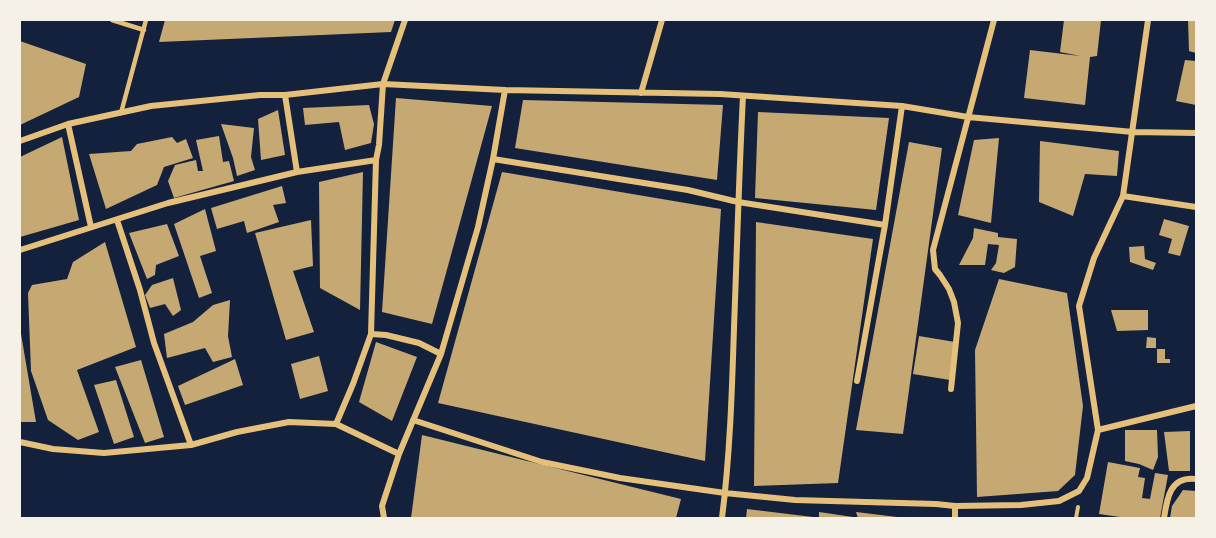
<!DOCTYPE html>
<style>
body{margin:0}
#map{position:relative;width:1216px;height:538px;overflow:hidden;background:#14213d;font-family:"Playfair Display",serif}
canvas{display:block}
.frame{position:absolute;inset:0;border:21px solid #f6f1e7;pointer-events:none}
</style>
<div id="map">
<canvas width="1216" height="538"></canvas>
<div class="frame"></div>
</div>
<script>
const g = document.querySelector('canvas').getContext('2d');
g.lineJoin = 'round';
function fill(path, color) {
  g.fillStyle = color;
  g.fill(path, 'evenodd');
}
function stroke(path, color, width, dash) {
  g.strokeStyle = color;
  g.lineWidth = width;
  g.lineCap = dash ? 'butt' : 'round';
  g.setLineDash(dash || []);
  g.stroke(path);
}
fill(new Path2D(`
 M165 20H395L391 32 159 42Z
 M1064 20H1101L1097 56 1090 57 1085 105 1024 98 1030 50 1080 56 1060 52Z
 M1188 20H1196V53L1189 51Z
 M20 41 86 64 79 97 20 125Z
 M1185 60 1196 61V105L1176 101Z
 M396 98 492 106 432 324 382 312Z
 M523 100 723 105 717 180 515 148Z
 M369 105 374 124 371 143 345 150 339 122 305 125 303 108Z
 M278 110 285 155 261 160 258 119Z
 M758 112 889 118 876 210 755 198Z
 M221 124 254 128 251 157 255 170 237 176 233 158Z
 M219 136 223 162 229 161 234 181 174 198 168 181 175 165 196 160 198 171H203L196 140Z
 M62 137 79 220 20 237V157Z
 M172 137 177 143 186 139 193 158 164 167 157 185 106 209 89 154 131 151 137 144Z
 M999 138 991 223 958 215 974 140Z
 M1040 141 1119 151 1117 176 1085 174 1073 216 1039 202Z
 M909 142 942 148 903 434 856 430Z
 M363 172 360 310 320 288 319 182Z
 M502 172 721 209 705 461 438 403Z
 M282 186 286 203 273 205 279 222 247 233 244 221 217 229 211 208Z
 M205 209 216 251 200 256 212 293 199 298 174 224Z
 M1164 219 1189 226 1180 256 1168 253 1172 239 1159 235Z
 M311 220 313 266 293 271 314 332 286 340 255 233Z
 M756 222 873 239 838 483 754 486Z
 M167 224 179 256 156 265 155 275 147 279 129 233Z
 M974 228 998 233V237L1017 239 1015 267 1004 273 991 270 996 263 999 245 988 244 985 265H959L973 238Z
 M105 242 136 347 77 370 99 432 78 440 48 420 31 371 28 293 32 285 67 279 73 262Z
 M1144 246 1145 259 1156 263 1153 270 1130 262 1129 247Z
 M173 278 181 310 173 316 165 304 150 308 145 295 152 285Z
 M999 279 1067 293 1083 406 1075 475 1058 491 977 497 975 350Z
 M230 300 228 336 232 357 213 362 205 348 167 358 164 334 193 322 213 305Z
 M1111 310H1148V330L1117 331Z
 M20 334H21L36 422H20Z
 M919 336 955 342 950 380 913 374Z
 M1147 337 1156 338V348H1146Z
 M376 342 417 357 392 421 359 402Z
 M1157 349H1165V359H1170V363H1157Z
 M319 356 328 391 300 399 291 364Z
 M235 359 243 385 185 405 178 386Z
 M141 360 164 437 145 443 115 367Z
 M116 380 134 437 114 444 94 385Z
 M1125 430H1157L1158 457 1153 470 1139 464 1125 461Z
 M1190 431V471H1169L1164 432Z
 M422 435 681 499 676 518H411Z
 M1108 462 1140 468 1138 477 1145 478 1142 498 1150 499 1155 473 1168 475 1160 518H1127L1099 514Z
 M1183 490 1196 491V518H1170L1172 506Z
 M747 509 813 517V518H746Z
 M819 512 853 517V518H819Z
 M856 512 897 517V518H858Z`), '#c6a872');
stroke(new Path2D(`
 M1076 518 1078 507`), '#e5c07b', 4);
stroke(new Path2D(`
 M112 20 144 30
 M121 113 146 20`), '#e5c07b', 4.5);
stroke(new Path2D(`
 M641 93 662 20
 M285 95 297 172
 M68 124 91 227
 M20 141 68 124 151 106 260 95H285L383 84 505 90 720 94 902 106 968 117 1133 132 1196 133
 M493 159 688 190 738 202 885 225
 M1123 196 1196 207
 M117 220 140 290 154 343 191 445
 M20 250 168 203 297 172 376 160 379 145 383 84 405 20
 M371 334 386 335 419 343 441 354
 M857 381 885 225 902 106
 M951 389 958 323 954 302 949 289 940 275 935 269 933 250 994 20
 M413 420 542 462 620 478 725 493 795 500 936 504 955 506 1021 505 1059 501 1079 491 1087 478 1098 430 1079 306 1094 258 1123 196 1148 20
 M336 424 353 384 371 334 376 160
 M1098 430 1196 406
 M20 442 53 449 104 453 191 445 237 432 289 422 336 424 399 454
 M384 518 382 506 399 454 441 354 478 227 493 159 505 90
 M722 518C730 455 732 391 734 328 737 250 739 173 743 96
 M955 518V506
 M1164 518C1167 498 1170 476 1196 479`), '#e5c07b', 6);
</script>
